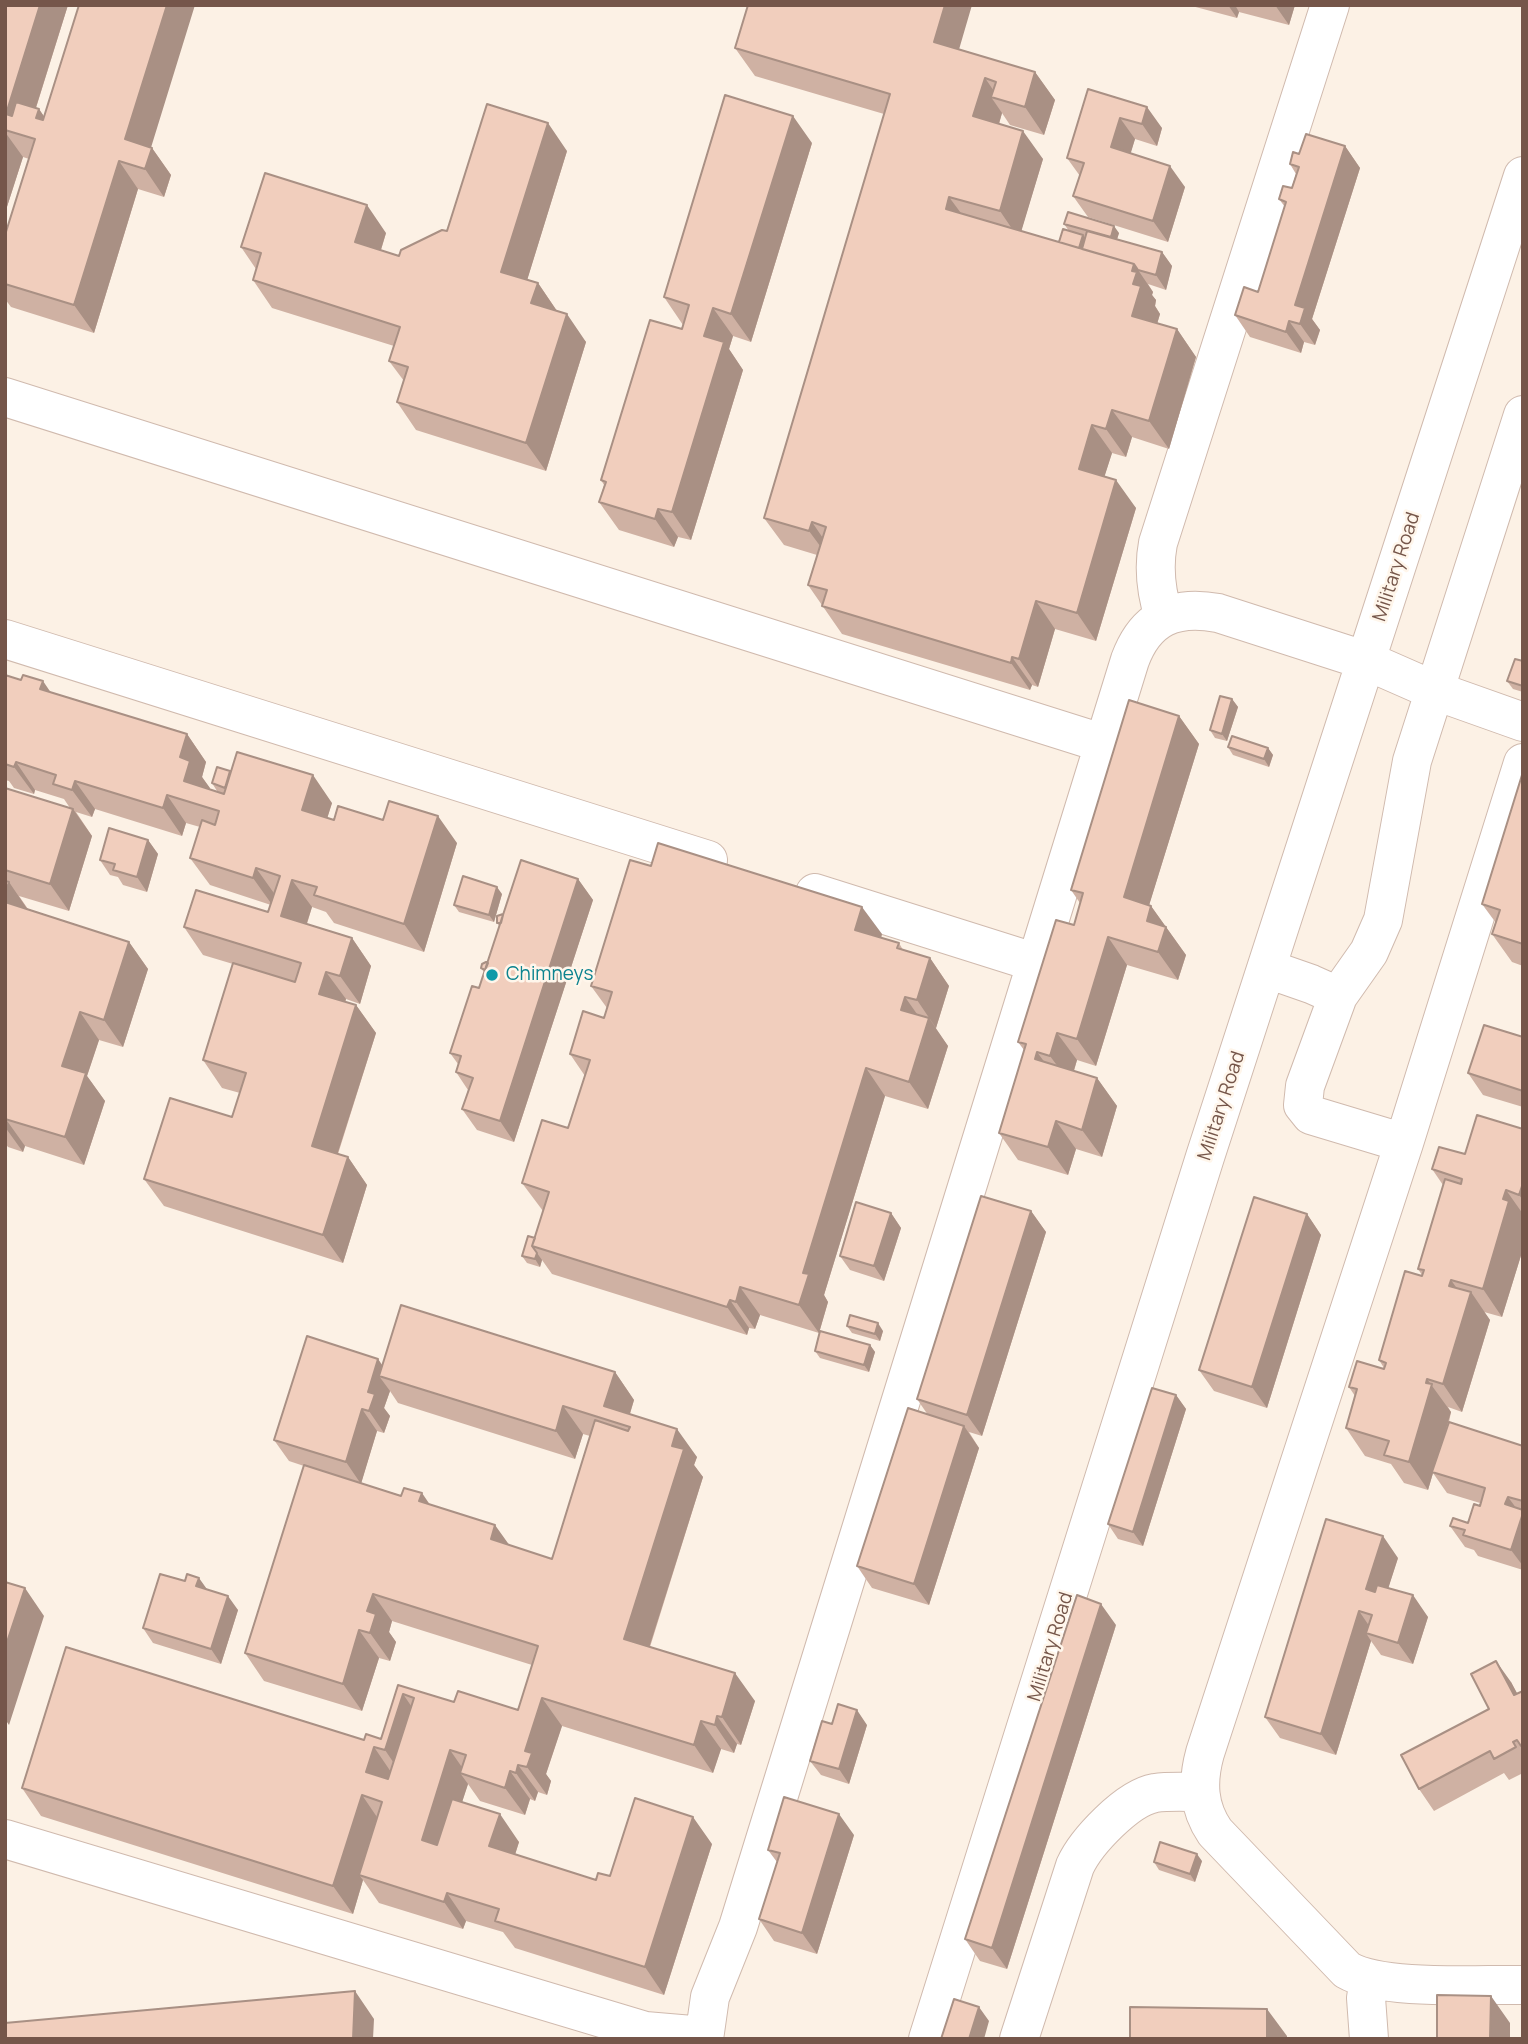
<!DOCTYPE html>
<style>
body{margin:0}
#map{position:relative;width:1528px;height:2044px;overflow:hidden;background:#fcf1e5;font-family:Manrope,sans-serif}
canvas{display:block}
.frame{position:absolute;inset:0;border:7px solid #75564a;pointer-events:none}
</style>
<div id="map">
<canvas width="1528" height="2044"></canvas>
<div class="frame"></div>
</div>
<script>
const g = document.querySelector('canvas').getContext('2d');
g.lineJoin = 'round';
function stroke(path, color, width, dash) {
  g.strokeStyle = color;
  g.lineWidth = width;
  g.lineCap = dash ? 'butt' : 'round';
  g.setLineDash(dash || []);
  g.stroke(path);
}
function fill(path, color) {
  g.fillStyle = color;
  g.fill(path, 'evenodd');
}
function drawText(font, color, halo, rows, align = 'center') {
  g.font = font + ' Manrope,sans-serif';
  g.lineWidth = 5;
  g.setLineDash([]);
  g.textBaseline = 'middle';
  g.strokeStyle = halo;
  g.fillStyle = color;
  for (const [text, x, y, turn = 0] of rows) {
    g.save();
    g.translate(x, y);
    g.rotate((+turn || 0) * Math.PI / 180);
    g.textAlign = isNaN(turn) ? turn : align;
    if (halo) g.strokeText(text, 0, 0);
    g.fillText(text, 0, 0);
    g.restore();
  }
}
const minor = new Path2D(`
 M5 397 1105 744
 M1164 617C1156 592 1153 569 1158 543L1330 5
 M5 639 708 860
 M1523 763 1404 1143 1205 1753C1197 1782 1198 1807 1215 1832L1347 1970C1383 1991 1479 1984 1523 1985
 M815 893 1037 963
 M1268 969 1311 984 1338 996 1369 952 1383 920 1412 761 1523 415
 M1338 996 1305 1086 1303 1105 1311 1115 1404 1143
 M5 1839 645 2031 704 2036
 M1369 1979 1366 1998 1369 2039
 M704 2039 710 1997 738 1927 1130 660C1146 617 1175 605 1218 613L1367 661 1433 690 1523 722
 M928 2039 1205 1157 1523 176
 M1019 2039 1075 1866C1086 1842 1127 1798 1155 1793 1169 1791 1185 1792 1199 1792`);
stroke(minor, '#d0baae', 40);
stroke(minor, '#fff', 38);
fill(new Path2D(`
 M5 5H68L36 108 39 109 44 117 152 148 171 175 164 197 138 189 94 333 11 307 5 299V235L29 159 23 157 5 213Z
 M1188 5H1295L1289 25 1239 12 1237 18Z
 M735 48 959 49 1035 72 1055 100 1044 135 1010 125 1002 113 999 124 1043 159 1021 231 1059 242 1069 231 1064 224 1119 233 1117 239 1162 252 1172 266 1166 290 1148 284 1153 292 1152 295 1156 300 1155 306 1160 314 1157 324 1177 329 1196 357 1169 449 1132 437 1126 457 1112 453 1104 477 1136 508 1096 641 1055 629 1038 687 1032 685 1030 690 842 634 808 585 817 555 784 545 764 518 884 114 755 76Z
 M1088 89 1162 128 1157 146 1135 139 1130 154 1185 187 1168 242 1088 217 1073 196 1080 176 1067 158Z
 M812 143 751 342 733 336 729 349 743 370 691 540 678 537 674 547 619 530 599 502 604 485 601 480 682 329 683 325 664 297Z
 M1345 146 1360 168 1312 319 1320 330 1315 345 1304 342 1301 353 1250 337 1235 315 1258 292 1285 207 1279 199 1292 188 1296 174 1290 164 1299 154Z
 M567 151 527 280 538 283 557 311 586 342 546 471 416 430 397 402 404 381 389 361 394 346 272 308 253 280 256 269 241 247 386 233 381 250 399 256 447 231Z
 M1523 661V692L1513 689 1507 681Z
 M5 675 51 692 187 734 206 762 202 777 210 789 224 794 217 791 212 783 332 803 327 818 457 843 424 952 334 923 326 912 312 907 307 924 352 938 371 966 360 1004 346 999 345 1002 356 1005 376 1033 338 1154 348 1157 367 1185 343 1263 164 1206 144 1179 232 1117 240 1093 222 1088 203 1060 233 964 203 955 184 927 268 912 271 905 210 885 190 858 200 827 186 823 182 836 95 809 92 817 76 812 92 836 69 911 19 896 28 909 129 942 148 969 123 1047 99 1040 87 1076 105 1101 84 1165 25 1146 23 1152 8 1147 5 1143V788L70 808 64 799 35 790 34 794 14 788 9 781 5 780Z
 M1232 699 1238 707 1227 741 1215 738 1210 730Z
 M1179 716 1199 744 1149 905 1151 906 1186 955 1178 980 1127 965 1096 1066 1077 1060 1074 1071 1097 1078 1117 1106 1102 1157 1076 1149 1068 1175 1018 1160 999 1133 1024 1050 1018 1042 1074 925 1080 903 1071 890Z
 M1228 747 1268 748 1273 755 1269 767 1233 755Z
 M1523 775V966L1512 962 1492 934 1496 923 1482 904Z
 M148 840 158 854 147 892 123 885 118 877 110 875 100 860Z
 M578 879 593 900 514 1142 477 1130 462 1109 468 1090 456 1072 458 1064 450 1053 479 988 484 972 481 968 488 963 500 927 497 923 503 915Z
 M502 894 494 922 459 912 454 905Z
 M882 934 881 938 899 943 903 950 930 958 949 986 936 1028H935L948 1046 928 1109 885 1096 824 1295 828 1302 819 1333 760 1315 755 1329 749 1328 747 1335 552 1274 542 1260 540 1267 527 1263 522 1256 535 1238 543 1211 522 1183 568 1128 585 1076 570 1054 604 1018 607 1008 591 986Z
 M1523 1037V1107L1483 1095 1468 1073Z
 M1523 1129V1249L1502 1317 1484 1312 1490 1320 1462 1412 1448 1407 1451 1412 1449 1422 1523 1446V1570L1478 1556 1474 1550 1465 1547 1450 1526 1468 1523 1480 1503 1447 1493 1433 1473 1428 1490 1404 1483 1391 1464 1365 1456 1346 1428 1355 1396 1349 1387 1384 1369V1368L1379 1360 1422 1276V1275L1418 1269 1443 1185 1432 1169Z
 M1031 1211 1046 1232 982 1436 969 1432 979 1448 929 1605 872 1588 857 1566 928 1415 917 1399Z
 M891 1213 901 1228 884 1281 850 1270 840 1256Z
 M1307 1214 1321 1235 1267 1408 1214 1391 1199 1370Z
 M847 1326 883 1331 880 1341 852 1333Z
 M870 1345 875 1352 869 1372 820 1358 815 1351Z
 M378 1359 382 1365 615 1372 634 1400 630 1414 697 1457 694 1465 703 1477 650 1647 755 1701 741 1745 737 1744 734 1753 721 1749 713 1773 562 1726 546 1774 551 1781 547 1795 538 1792 535 1801 530 1799 525 1815 480 1801 468 1784 462 1802 519 1842 515 1854 596 1880 712 1844 664 1995 515 1948 503 1932 466 1921 463 1929 379 1903 363 1880 353 1914 41 1816 22 1788 381 1739 398 1685 454 1702 518 1710 532 1665 392 1621 389 1632 396 1642 390 1661 379 1658 362 1711 264 1681 245 1653 304 1466 289 1461 274 1440ZM390 1391 398 1403 575 1459 583 1434 590 1436 552 1559 510 1545 429 1504 361 1483 377 1431 384 1433 390 1416 384 1408Z
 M1176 1395 1186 1409 1143 1546 1118 1539 1108 1524Z
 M1398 1558 1388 1588 1428 1617 1413 1664 1381 1655 1371 1641 1336 1755 1280 1738 1265 1717Z
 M206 1589 238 1610 221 1664 153 1643 143 1628Z
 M1116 1625 1007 1969 980 1961 965 1939Z
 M1511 1682 1517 1694 1523 1691V1773L1509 1780 1504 1773 1434 1811 1419 1789Z
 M832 1724 867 1725 849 1784 821 1775 810 1761Z
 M854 1835 817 1954 774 1941 759 1919 777 1862 768 1850Z
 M1202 1861 1195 1882 1159 1870 1154 1862Z`), '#cfb1a3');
fill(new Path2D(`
 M40 5H68L27 136 6 114Z
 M167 5H195L145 167 125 139Z
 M945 5H972L953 70 934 42Z
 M1228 5H1235L1239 12 1237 18Z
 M1275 5H1295L1289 25Z
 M1035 72 1055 100 1044 135 1025 107Z
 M985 78 1000 100 991 97 1002 113 993 144 973 116Z
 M1147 107 1162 128 1157 146 1142 124Z
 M39 109 58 137 36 118Z
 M793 116 812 143 751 342 731 314Z
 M1120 118 1135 139 1126 169 1111 147Z
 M548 123 567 151 521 300 501 272Z
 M1023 131 1043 159 1019 239 1000 211Z
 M5 132 23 157 5 213Z
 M1345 146 1360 168 1312 319 1320 330 1315 345 1300 324 1295 305Z
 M152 148 171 175 164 197 145 169Z
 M119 161 138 189 94 333 74 305Z
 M1170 166 1185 187 1168 242 1153 221Z
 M949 197 969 224 946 209Z
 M367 205 386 233 375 269 355 242Z
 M1114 226 1119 233 1115 246 1110 238Z
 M1083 235 1088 242 1077 256Z
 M1162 252 1172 266 1166 290 1156 275Z
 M1134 264 1153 292 1152 295 1156 300 1155 306 1160 314 1151 344 1132 316 1133 284 1132 271Z
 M538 283 557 311 551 331 531 303Z
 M713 308 733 336 729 349 743 370 691 540 672 512 704 336Z
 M567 314 586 342 546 471 526 443Z
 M1289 321 1304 342 1301 353 1286 332Z
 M1177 329 1196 357 1169 449 1149 421Z
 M1112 410 1132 437 1126 457 1106 429Z
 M1092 425 1112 453 1098 497 1079 469Z
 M1116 480 1136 508 1096 641 1077 613Z
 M658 509 678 537 674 547 655 519Z
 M812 522 831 550 829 558 809 531Z
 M1036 601 1055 629 1038 687 1019 659Z
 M1012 657 1032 685 1030 690 1011 663Z
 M43 681 62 709 40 689Z
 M1232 699 1238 707 1227 741 1222 734Z
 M1179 716 1199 744 1143 925 1124 897Z
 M187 734 206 762 202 777 210 788 204 806 184 781 180 757Z
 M1268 748 1273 755 1269 767 1264 759Z
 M16 762 35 790 34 794 14 767Z
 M313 775 332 803 321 838 302 810Z
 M75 781 95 809 92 817 72 790Z
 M167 795 186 823 182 836 163 808Z
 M73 809 92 836 69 911 50 884Z
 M438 816 457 843 424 952 404 924Z
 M148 840 158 854 147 892 137 877Z
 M256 868 276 896 273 906 253 878Z
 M578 879 593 900 514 1142 500 1121Z
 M292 880 312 907 300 944 281 916Z
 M9 882 28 910 5 904V893Z
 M497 887 502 894 494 922 489 915Z
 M1151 906 1186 955 1178 980 1158 952 1147 921Z
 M862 907 882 934 875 958 855 930Z
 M1108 937 1127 965 1096 1066 1077 1039Z
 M352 938 371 966 360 1004 340 976Z
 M129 942 148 969 123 1047 104 1020Z
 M930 958 949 986 936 1028 917 1000Z
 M326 972 346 999 339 1021 319 994Z
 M905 997 924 1024 901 1010Z
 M356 1005 376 1033 331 1174 312 1146Z
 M80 1012 99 1040 87 1076 105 1101 84 1165 65 1137 62 1066Z
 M929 1018 948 1046 928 1109 909 1082Z
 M1057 1033 1077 1060 1070 1083 1050 1056Z
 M1037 1052 1057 1079 1035 1059Z
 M866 1068 885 1096 824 1295 828 1302 819 1333 799 1305 803 1273Z
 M1097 1078 1117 1106 1102 1157 1082 1130Z
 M5 1118 25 1146 23 1152 5 1127Z
 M1056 1121 1076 1149 1068 1175 1048 1147Z
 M348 1157 367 1185 343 1263 323 1235Z
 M1523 1183V1200L1519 1195Z
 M1506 1190 1523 1214V1249L1502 1317 1483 1289 1503 1199Z
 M1031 1211 1046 1232 982 1436 967 1415Z
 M891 1213 901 1228 884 1281 874 1266Z
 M1307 1214 1321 1235 1267 1408 1252 1387Z
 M537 1253 542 1260 540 1267 535 1259Z
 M1451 1280 1467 1303 1471 1292 1490 1320 1462 1412 1443 1384 1449 1286Z
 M740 1287 760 1315 755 1329 736 1302Z
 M730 1300 749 1328 747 1335 727 1307Z
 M878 1323 883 1331 880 1341 875 1334Z
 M870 1345 875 1352 869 1372 864 1365Z
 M378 1359 392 1380 379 1376 390 1391 384 1408 390 1416 384 1433 369 1411 368 1392Z
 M615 1372 634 1400 626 1426 604 1406Z
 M1427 1379 1451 1412 1428 1490 1409 1462Z
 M1176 1395 1186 1409 1143 1546 1133 1532Z
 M563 1406 583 1434 575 1459 556 1431Z
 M362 1409 377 1431 361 1484 346 1462Z
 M964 1426 979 1448 929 1605 914 1584Z
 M677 1429 697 1457 694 1465 703 1477 643 1667 624 1639 672 1446Z
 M422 1493 441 1521 419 1501Z
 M1508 1497 1522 1516 1523 1513V1566L1511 1550 1505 1504Z
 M495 1525 515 1553 491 1539Z
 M1383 1536 1398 1558 1381 1611 1366 1589Z
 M199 1578 209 1592 196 1586Z
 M25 1588 44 1616 9 1725 5 1719V1648Z
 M373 1594 392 1621 389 1632 396 1642 390 1661 370 1633 367 1611Z
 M1413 1595 1428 1617 1413 1664 1398 1643Z
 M228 1596 238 1610 221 1664 211 1649Z
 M1101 1604 1116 1625 1007 1969 992 1948Z
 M1359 1611 1374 1633H1366L1371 1641 1336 1755 1321 1734Z
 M359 1630 379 1658 362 1711 343 1684Z
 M1496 1661 1511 1682 1523 1704 1514 1695Z
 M735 1673 755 1701 741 1745 722 1717Z
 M403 1694 422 1722 404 1778 385 1750Z
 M542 1698 562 1726 546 1774 551 1781 547 1795 527 1767 525 1751Z
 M857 1710 867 1725 849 1784 839 1769Z
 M717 1716 737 1744 734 1753 715 1725Z
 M701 1721 721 1749 713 1773 694 1745Z
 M374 1747 393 1775 385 1800 366 1772Z
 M450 1750 468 1776 460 1773 468 1784 441 1867 422 1840Z
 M518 1765 538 1792 535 1801 516 1773Z
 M510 1771 530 1799 525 1815 505 1788Z
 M362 1795 381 1823 359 1875 363 1880 353 1914 333 1886Z
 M500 1814 519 1842 509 1874 489 1846Z
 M839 1814 854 1835 817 1954 802 1933Z
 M693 1817 712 1844 664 1995 645 1967Z
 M1197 1854 1202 1861 1195 1882 1190 1874Z
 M447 1893 466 1921 463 1929 444 1902Z
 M355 1991 374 2019 373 2039H353Z
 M1491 1996 1510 2023V2039H1490Z
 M979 2007 989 2021 984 2039H969Z
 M1267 2009 1287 2036V2039H1267Z`), '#a99084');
const building = new Path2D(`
 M5 5H40L6 114 12 116 16 102 39 109 36 118 43 120 79 5H167L125 139 152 148 145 169 119 161 74 305 5 284V235L35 139 5 130Z
 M748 5H945L934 42 1035 72 1025 107 991 97 996 82 985 78 973 116 1023 131 1000 211 949 197 946 209 1134 264 1132 271 1137 272 1133 284 1141 286 1132 316 1177 329 1149 421 1112 410 1106 429 1092 425 1079 469 1116 480 1077 613 1036 601 1019 659 1012 657 1011 663 822 606 827 590 808 585 826 527 812 522 809 531 764 518 890 94 735 48Z
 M1088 89 1147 107 1142 124 1120 118 1111 147 1170 166 1153 221 1073 196 1084 163 1067 158Z
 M725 95 793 116 731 314 713 308 704 336 724 342 672 512 658 509 655 519 599 502 606 482 601 480 650 320 682 329 689 305 664 297Z
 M487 104 548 123 501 272 538 283 531 303 567 314 526 443 397 402 408 367 389 361 400 327 253 280 261 253 241 247 265 173 367 205 355 242 399 256 401 250 442 230 447 231Z
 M1306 134 1345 146 1295 305 1305 308 1300 324 1289 321 1286 332 1235 315 1244 287 1258 292 1286 202 1279 199 1283 186 1292 188 1299 167 1290 164 1293 152 1299 154Z
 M1068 212 1114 226 1111 237 1064 224Z
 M1063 229 1083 235 1079 248 1059 242Z
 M1087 231 1162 252 1156 275 1138 270 1134 264 1082 249Z
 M1515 659 1523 661V686L1507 681Z
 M5 675 21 680 23 675 43 681 40 689 187 734 180 757 190 761 184 781 224 794 237 752 313 775 302 810 334 820 338 806 383 820 389 801 438 816 404 924 314 895 317 887 292 880 281 916 352 938 340 976 326 972 319 994 356 1005 312 1146 348 1157 323 1235 144 1179 170 1098 232 1117 246 1073 203 1060 233 963 295 982 301 963 184 927 196 890 268 912 280 876 256 868 253 878 190 858 202 820 215 825 219 811 167 795 163 808 75 781 72 790 53 784 56 775 16 762 14 767 5 764Z
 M1220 696 1232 699 1222 734 1210 730Z
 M1129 700 1179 716 1124 897 1151 906 1147 921 1166 927 1158 952 1108 937 1077 1039 1057 1033 1050 1056 1037 1052 1035 1059 1097 1078 1082 1130 1056 1121 1048 1147 999 1133 1026 1044 1018 1042 1056 920 1074 925 1083 893 1071 890Z
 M1232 736 1268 748 1264 759 1228 747Z
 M217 767 230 771 225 788 212 783Z
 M1522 775H1523V944L1492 934 1500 910 1482 904Z
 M5 788 73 809 50 884 5 870Z
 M109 828 148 840 137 877 113 870 115 864 100 860Z
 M658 843 862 907 855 930 899 943 897 948 930 958 917 1000 905 997 901 1010 929 1018 909 1082 866 1068 803 1273 809 1274 799 1305 740 1287 736 1302 730 1300 727 1307 532 1246 549 1192 522 1183 542 1120 568 1128 590 1060 570 1054 583 1011 604 1018 612 992 591 986 630 860 651 866Z
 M521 860 578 879 500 1121 462 1109 473 1078 456 1072 461 1056 450 1053 472 986 479 988Z
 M463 876 497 887 489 915 454 905Z
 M5 881 9 882 5 893Z
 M5 902 129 942 104 1020 80 1012 62 1066 86 1073 65 1137 5 1119Z
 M503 914V915L501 923H497V916Z
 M486 962 488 963 485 970 481 968 482 964Z
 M1484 1025 1523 1037V1091L1468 1073Z
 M1477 1115 1523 1129V1183L1519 1195 1506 1190 1503 1199 1509 1201 1483 1289 1451 1280 1449 1286 1471 1292 1443 1384 1427 1379 1426 1383 1432 1384 1409 1462 1384 1455 1389 1441 1346 1428 1357 1389 1349 1387 1357 1361 1384 1369 1386 1363 1379 1360 1405 1271 1422 1276 1424 1270 1418 1269 1445 1179 1461 1184 1462 1179 1432 1169 1439 1147 1465 1154Z
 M981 1196 1031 1211 967 1415 917 1399Z
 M1254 1197 1307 1214 1252 1387 1199 1370Z
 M856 1202 891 1213 874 1266 840 1256Z
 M528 1236 535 1238 532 1246 537 1253 535 1259 522 1256Z
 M401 1305 615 1372 604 1406 677 1429 672 1446 684 1449 624 1639 735 1673 722 1717 717 1716 715 1725 701 1721 694 1745 542 1698 525 1751 532 1753 527 1767 518 1765 516 1773 510 1771 505 1788 460 1773 466 1755 450 1750 422 1840 437 1845 452 1799 500 1814 489 1846 596 1880 598 1873 610 1876 635 1798 693 1817 645 1967 495 1921 499 1909 447 1893 444 1902 359 1875 382 1802 362 1795 333 1886 22 1788 66 1647 364 1740 366 1734 381 1739 398 1685 454 1702 458 1691 518 1710 538 1646 373 1594 367 1611 376 1614 370 1633 359 1630 343 1684 245 1653 304 1465 401 1496 404 1488 422 1493 419 1501 495 1525 491 1539 552 1559 595 1420 628 1431 630 1427 563 1406 556 1431 379 1376ZM403 1694 414 1698 388 1779 366 1772 374 1747 385 1750Z
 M850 1315 878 1323 875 1334 847 1326Z
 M820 1331 870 1345 864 1365 815 1351Z
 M307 1336 378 1359 368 1392 375 1394 369 1411 362 1409 346 1462 274 1440Z
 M1152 1388 1176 1395 1133 1532 1108 1524Z
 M908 1408 964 1426 914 1584 857 1566Z
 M1449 1422 1523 1446V1501L1508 1497 1505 1504 1523 1510V1513L1511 1550 1463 1535 1465 1530 1450 1526 1453 1518 1468 1523 1474 1504 1480 1506 1485 1488 1432 1472Z
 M1326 1519 1383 1536 1366 1589 1375 1592 1377 1585 1413 1595 1398 1643 1366 1633 1372 1615 1359 1611 1321 1734 1265 1717Z
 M160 1574 185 1581 187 1574 199 1578 196 1586 228 1596 211 1649 143 1628Z
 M5 1582 25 1588 5 1648Z
 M1077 1595 1101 1604 992 1948 965 1939Z
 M1496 1661 1514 1695 1523 1691V1745L1521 1746 1517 1740 1513 1742 1516 1747 1494 1759 1490 1751 1419 1789 1401 1755 1489 1709 1471 1674Z
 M838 1704 857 1710 839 1769 810 1761 822 1721 832 1724Z
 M784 1797 839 1814 802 1933 759 1919 780 1853 768 1850Z
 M1160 1842 1197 1854 1190 1874 1154 1862Z
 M355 1991 353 2039H5V2023Z
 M1437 1995 1491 1996 1490 2039H1437Z
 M954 1999 979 2007 969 2039H941Z
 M1130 2007 1267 2009V2039H1130Z`);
fill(building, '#f1cebd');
stroke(building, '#a99084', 2);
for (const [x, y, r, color] of [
 [492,975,7,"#0f9aa8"]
]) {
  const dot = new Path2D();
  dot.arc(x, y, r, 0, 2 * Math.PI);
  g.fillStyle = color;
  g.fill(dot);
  stroke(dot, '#fff6eb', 2.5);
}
drawText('19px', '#75564a', '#fff6eb', [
 ["Military Road",1397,567,-72],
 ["Military Road",1222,1106,-72],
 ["Military Road",1051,1647,-73]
]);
drawText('19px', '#0d838f', '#fff6eb', [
 ["Chimneys",506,975]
], 'left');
</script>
